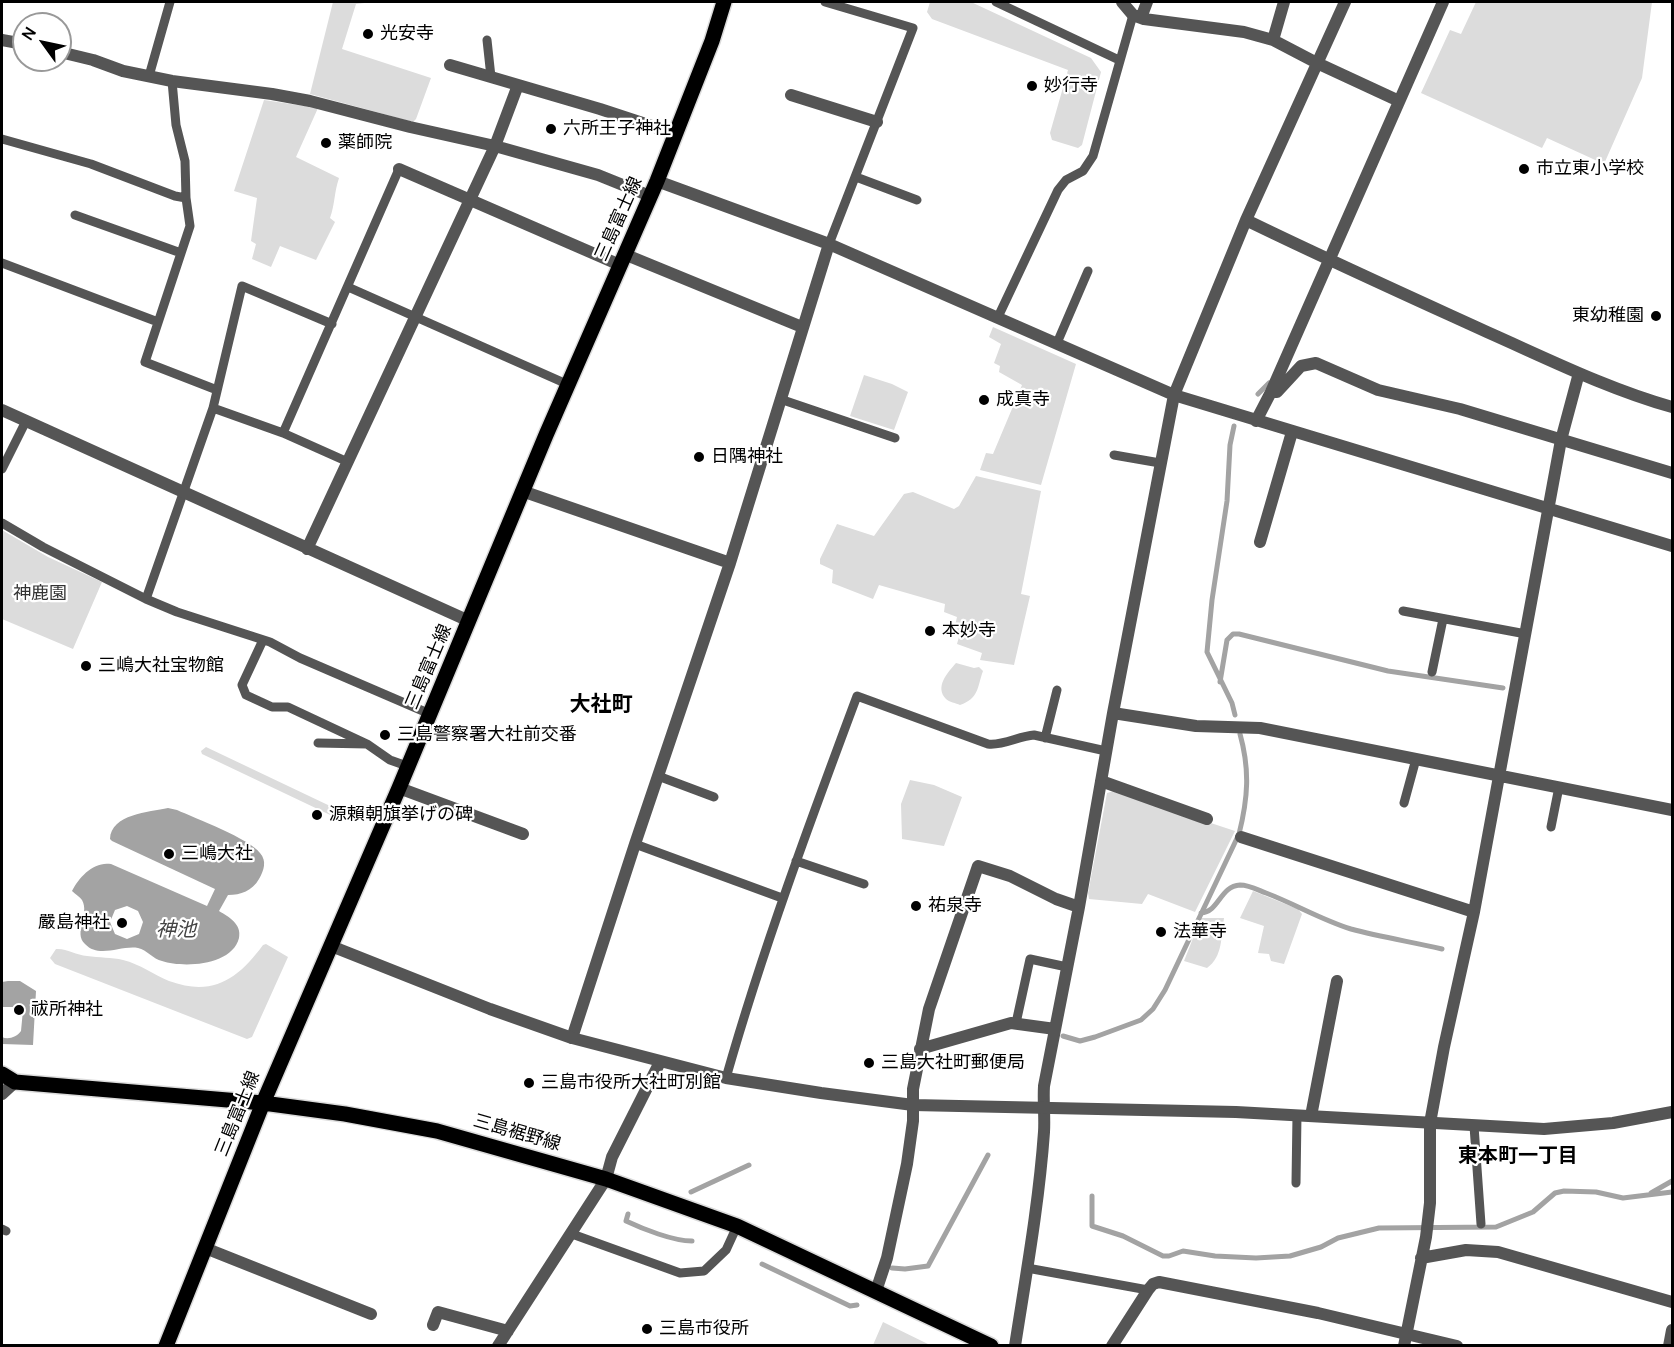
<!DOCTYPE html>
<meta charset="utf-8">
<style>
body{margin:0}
#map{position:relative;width:1674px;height:1347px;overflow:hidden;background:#fff;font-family:Manrope,sans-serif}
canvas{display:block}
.frame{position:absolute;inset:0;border:3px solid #000;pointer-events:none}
.north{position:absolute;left:12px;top:12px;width:60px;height:60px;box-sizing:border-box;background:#fff;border:2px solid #999;border-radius:50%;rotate:303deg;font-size:16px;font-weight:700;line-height:24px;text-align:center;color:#000}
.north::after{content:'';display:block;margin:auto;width:21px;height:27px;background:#000;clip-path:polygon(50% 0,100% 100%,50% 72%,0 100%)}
</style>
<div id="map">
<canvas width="1674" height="1347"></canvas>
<div class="frame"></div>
<div class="north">N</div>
</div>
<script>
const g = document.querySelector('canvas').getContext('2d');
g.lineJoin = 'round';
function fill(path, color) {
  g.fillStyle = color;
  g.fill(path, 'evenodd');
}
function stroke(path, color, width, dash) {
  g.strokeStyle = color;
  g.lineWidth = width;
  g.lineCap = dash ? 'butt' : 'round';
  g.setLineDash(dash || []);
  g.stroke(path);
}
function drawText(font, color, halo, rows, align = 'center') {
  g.font = font + ' Manrope,"Noto Sans JP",sans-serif';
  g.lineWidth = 4.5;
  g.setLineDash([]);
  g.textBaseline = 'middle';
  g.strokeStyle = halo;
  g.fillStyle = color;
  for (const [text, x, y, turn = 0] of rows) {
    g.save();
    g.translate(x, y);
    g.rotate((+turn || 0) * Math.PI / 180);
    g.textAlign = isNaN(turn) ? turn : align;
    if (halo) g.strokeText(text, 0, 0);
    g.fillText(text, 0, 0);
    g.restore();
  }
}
fill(new Path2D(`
 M333 2H373L356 4 342 49 431 78 416 119 413 122 310 94Z
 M930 2H971L1091 58 1101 72 1082 145 1078 148 1052 140 1050 133 1068 70 932 19 927 12Z
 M1476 2H1652L1642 78 1604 164 1547 138 1542 148 1421 93 1450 30 1461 34Z
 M264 100 318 108 296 157 339 178C334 193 335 204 330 218L335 222 316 260 280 246 271 267 252 259 256 244 251 241 257 198 234 191Z
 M993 327 1076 364 1041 485 980 470 986 453 993 454 1022 385 999 372 1000 366 994 363 1001 344 989 337Z
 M864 375 892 384 908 392 894 430 850 416Z
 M976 476 1041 491 1021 594 1030 596 1014 665 980 660 982 653 957 644 960 633 954 630 957 617 944 612 945 604 879 585 873 599 832 583 833 570 820 564V559L837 524 874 536 904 494 913 492 954 509 959 506Z
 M2 530 48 557 102 582 73 649 2 619Z
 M956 663 974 668 979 667 983 671C977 688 979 698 960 705 956 703 949 702 946 699 934 687 948 672 956 663Z
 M206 747 349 815 350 817 345 822 202 754 201 751Z
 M910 780 934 785 962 797 944 846 902 839 901 804Z
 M1114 791 1235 831 1195 912 1148 894 1142 904 1089 899 1088 893 1107 793Z
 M1253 891 1298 909 1302 914 1284 964 1271 961 1269 954 1258 953 1264 926 1240 918Z
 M1201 918H1224C1221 936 1223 957 1207 968L1184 961Z
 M266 944 288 957 252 1037 247 1039 55 964 50 958 56 949C66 948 76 955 87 956 99 958 112 957 123 960 140 964 154 975 169 981 213 997 238 979 263 945Z
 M883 1322 930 1345H873Z`), '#dcdcdc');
fill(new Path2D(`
 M168 808 177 810C195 818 250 839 260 853 267 861 264 870 259 879 252 891 241 895 228 895L219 911C229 917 242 924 239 938 232 966 183 968 162 961 153 959 147 950 138 948 121 945 99 959 85 944 73 933 90 914 82 900 80 897 75 894 72 891 79 877 94 861 111 864L207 906 215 889 112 841 110 839C111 814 149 812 168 808ZM127 906 138 911 143 922 139 934 127 939 115 934 110 922 115 910Z
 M8 981H20L36 991 33 1045 2 1044V1037C8 1040 17 1037 21 1031L23 1010 17 1007H2V982Z`), '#a3a3a3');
stroke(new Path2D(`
 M1258 394 1269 383
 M1234 426 1230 445 1227 501 1212 600 1207 652 1232 703 1235 715
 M1220 682 1227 640 1233 634H1239L1388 671 1503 688
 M1201 913C1219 912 1220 886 1240 885 1249 885 1258 890 1266 893 1295 904 1322 920 1351 929 1381 937 1412 942 1442 949
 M1063 1036 1080 1041 1095 1037 1141 1020 1153 1009 1165 990 1239 834C1248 798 1250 770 1240 734
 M691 1192 749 1165
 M1651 1193 1672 1181
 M1092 1196V1226L1123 1236 1163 1256H1169L1183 1251 1215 1256 1256 1258 1290 1256 1321 1247 1338 1238 1379 1228 1496 1227 1533 1212 1555 1193 1564 1191 1596 1192 1623 1198 1672 1192
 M628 1214 626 1221C643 1229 673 1241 692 1241
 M762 1264 850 1306 857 1305
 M892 1268 905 1269 928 1266 988 1155`), '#a3a3a3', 5);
const primary = new Path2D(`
 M2 1074 15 1082 263 1103 345 1114 437 1131 606 1179 737 1226 991 1346
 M166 1346 263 1103 399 788 546 435 657 181 712 41 724 2`);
stroke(primary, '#dbdbdb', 18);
stroke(new Path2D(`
 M825 2 913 28 829 244
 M996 2 1119 60
 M487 40 491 77
 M149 76 170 2
 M172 81 176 125 185 161 186 198 190 226 145 362 217 390
 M2 139 91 164 175 196 186 198
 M856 177 917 200
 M75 215 181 253
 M2 263 158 322
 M348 287 569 385
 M998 317 1058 190 1066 180 1083 171 1093 156 1133 15
 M332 324 242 286 213 408 283 433 348 462
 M1057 343 1088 271
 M780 399 895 438
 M283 433 399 169
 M1114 455 1160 463
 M2 469 26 421
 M2 523 43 547 146 599 177 612 270 642 300 658 430 714
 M146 599 213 408
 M1403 611 1526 634
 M263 640 242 685 246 695 272 707H288L367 744
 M1432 672 1443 619
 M1045 738 1057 690
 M318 743 367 744 390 760 407 766
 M658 776 714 797
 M1404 803 1416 759
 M1551 827 1559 787
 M635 844 782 898
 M796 861 864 884
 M1016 1023 1030 959 1067 967
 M726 1078C763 948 810 822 857 696L988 744C1003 746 1019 736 1034 735L1106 751
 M1474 1126 1481 1224
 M1296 1183 1297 1115
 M2 1229 6 1231
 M572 1234 680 1273 704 1271 726 1250 737 1226
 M1027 1268 1148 1290`), '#555', 9);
stroke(new Path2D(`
 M1122 2 1133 15 1144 19 1244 32 1273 40 1317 63 1399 101
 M1141 18 1147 2
 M2 40 24 44
 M1273 40 1284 2
 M60 52 93 60 123 71 172 81 272 94 310 101 410 127 495 146 598 175 650 196
 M450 65 600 109 676 134
 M791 95 877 122
 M399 169 620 265
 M657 181 829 244 1174 395 1672 546
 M1246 220C1326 259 1406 295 1487 332 1548 359 1608 389 1672 407
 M624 254 802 327
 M1271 392H1277L1301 366 1316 363 1378 390 1460 409 1672 473
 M2 410 469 621
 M1256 421 1271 392 1443 2
 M522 491 730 563
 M1260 542 1292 432
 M307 549 495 146 518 85
 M1113 713 1196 726 1260 728 1672 810
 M1101 781 1207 819
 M399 788 523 834
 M1241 837 1474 912
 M572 1038 635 844 730 563 829 244
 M920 1049 1011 1023 1055 1029
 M1311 1116 1337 981
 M205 1248 371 1314
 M1421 1258 1466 1250 1498 1252 1672 1302
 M876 1291 887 1258 907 1164 913 1121V1089L929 1009 978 866 1010 876 1056 899 1079 907
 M433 1325 438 1312 508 1331
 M498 1346 606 1179 612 1157 660 1062
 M1015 1346C1026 1275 1039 1203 1044 1132 1045 1117 1043 1102 1044 1086L1079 907 1113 713 1174 395 1246 220 1345 2
 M1112 1346 1148 1290 1153 1284 1159 1282 1318 1313 1457 1346
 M1404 1346 1426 1237 1430 1203V1123L1444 1047 1474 912 1561 440 1579 373
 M1669 1346 1672 1330`), '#555', 12);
stroke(new Path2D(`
 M331 946 490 1009 572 1038 726 1078 821 1093 913 1105 1236 1112 1544 1129 1613 1123 1672 1112
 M2 1094 15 1082`), '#555', 12);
stroke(primary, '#000', 15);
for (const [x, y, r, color] of [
 [368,34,6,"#000"],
 [1032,86,6,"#000"],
 [551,129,6,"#000"],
 [326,143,6,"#000"],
 [1524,169,6,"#000"],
 [1656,316,6,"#000"],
 [984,400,6,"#000"],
 [699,457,6,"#000"],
 [930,631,6,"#000"],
 [86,666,6,"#000"],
 [385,735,6,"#000"],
 [317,815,6,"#000"],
 [169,854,6,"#000"],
 [916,906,6,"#000"],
 [122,923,6,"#000"],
 [1161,932,6,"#000"],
 [19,1010,6,"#000"],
 [869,1063,6,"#000"],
 [529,1083,6,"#000"],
 [647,1329,6,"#000"]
]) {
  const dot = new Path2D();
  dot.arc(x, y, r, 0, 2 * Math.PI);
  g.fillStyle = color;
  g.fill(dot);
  stroke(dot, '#fff', 2);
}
drawText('18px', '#000', '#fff', [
 ["光安寺",380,34],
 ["妙行寺",1044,86],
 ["六所王子神社",563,129],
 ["薬師院",338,143],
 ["市立東小学校",1536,169],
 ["東幼稚園",1644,316,"right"],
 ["成真寺",996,400],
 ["日隅神社",711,457],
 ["本妙寺",942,631],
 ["三嶋大社宝物館",98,666],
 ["三島警察署大社前交番",397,735],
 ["源賴朝旗挙げの碑",329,815],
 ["三嶋大社",181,854],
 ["祐泉寺",928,906],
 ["嚴島神社",110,923,"right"],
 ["法華寺",1173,932],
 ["祓所神社",31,1010],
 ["三島大社町郵便局",881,1063],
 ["三島市役所大社町別館",541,1083],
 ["三島市役所",659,1329]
], 'left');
drawText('18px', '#000', '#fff', [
 ["三島富士線",619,219,-66],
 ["三島富士線",429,667,-67],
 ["三島富士線",238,1114,-68],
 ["三島裾野線",517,1133,16]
]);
drawText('18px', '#333', '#fff', [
 ["神鹿園",40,594]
]);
drawText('italic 20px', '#444', '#fff', [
 ["神池",176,930]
]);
drawText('bold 20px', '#000', '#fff', [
 ["東本町一丁目",1518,1156]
]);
drawText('bold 21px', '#000', '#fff', [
 ["大社町",601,705]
]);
</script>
